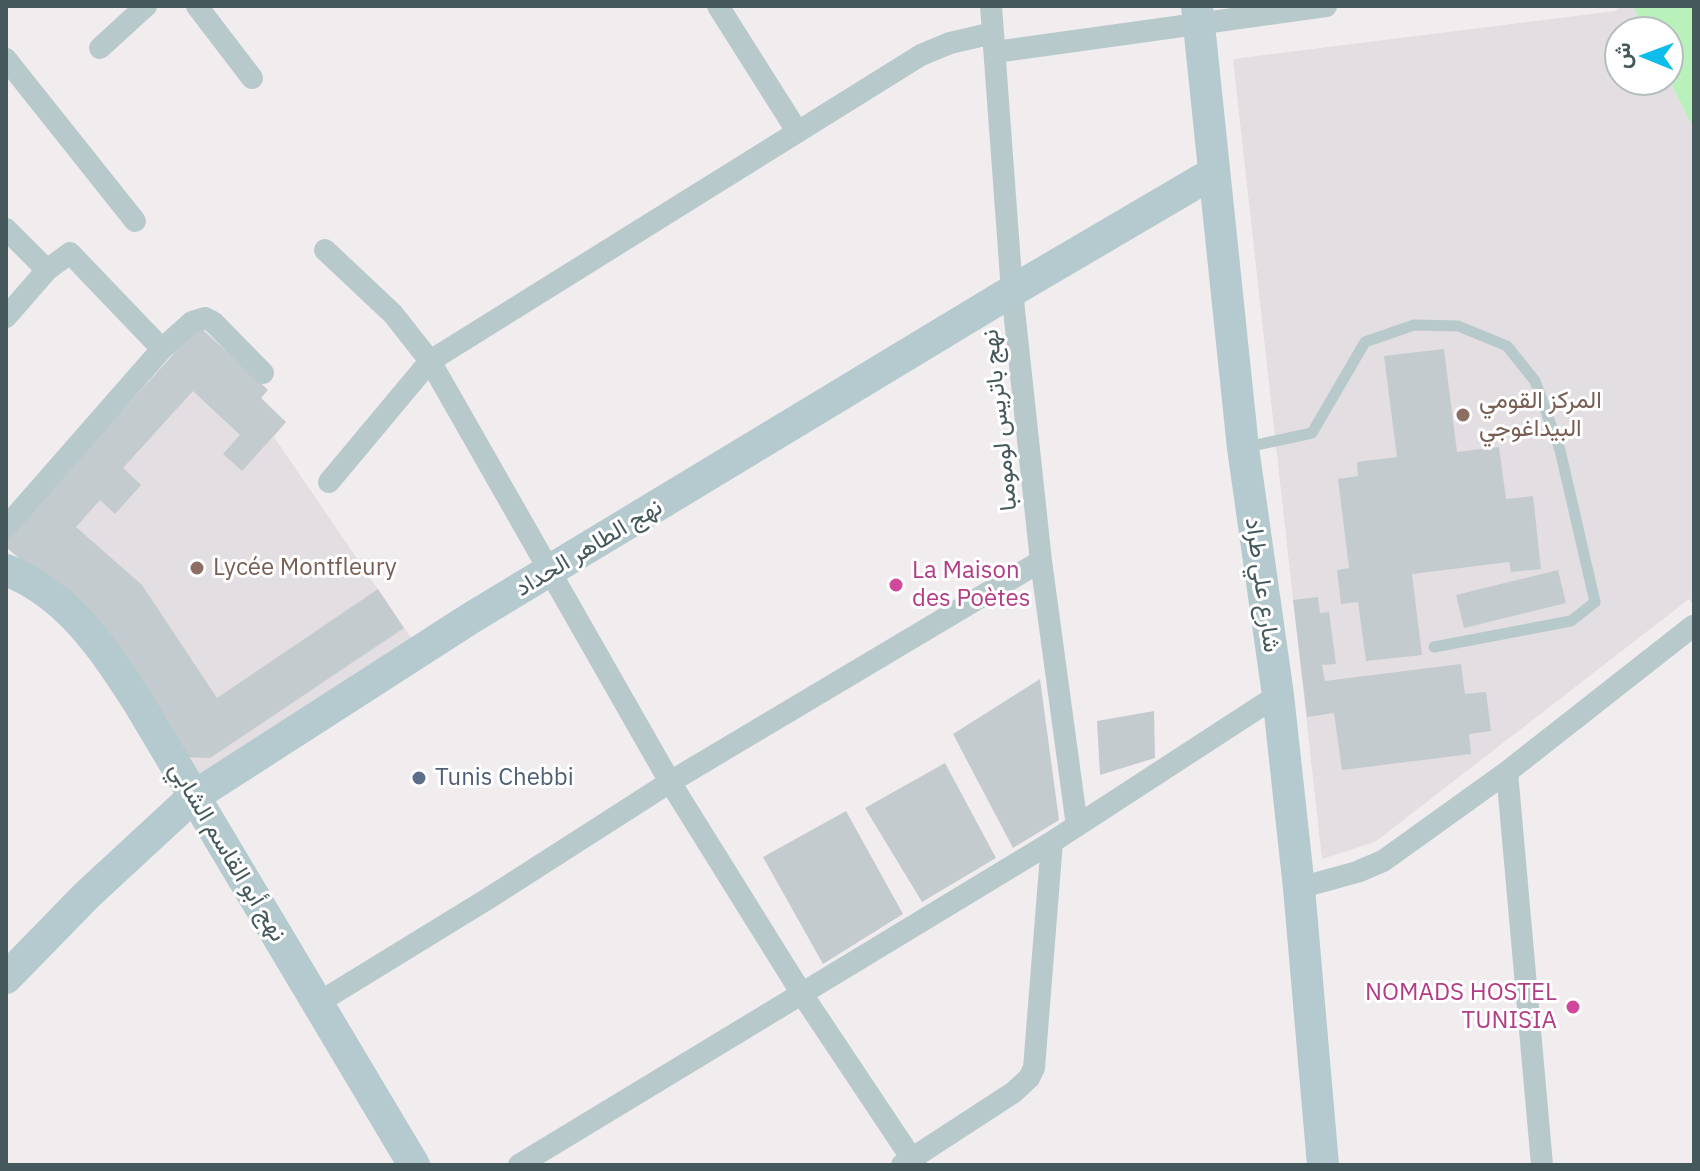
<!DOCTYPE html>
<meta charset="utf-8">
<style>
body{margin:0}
#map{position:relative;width:1700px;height:1171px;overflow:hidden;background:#f1edef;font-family:"IBM Plex Sans",Vazirmatn,sans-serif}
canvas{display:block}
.frame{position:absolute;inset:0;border:8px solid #45595c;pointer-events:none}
.north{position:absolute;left:1604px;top:16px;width:80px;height:80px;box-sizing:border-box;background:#fff;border:2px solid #b5bdbe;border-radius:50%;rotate:271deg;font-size:22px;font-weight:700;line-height:32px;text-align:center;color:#45595c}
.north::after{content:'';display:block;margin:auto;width:28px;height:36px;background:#0dbdeb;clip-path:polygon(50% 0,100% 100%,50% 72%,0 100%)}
</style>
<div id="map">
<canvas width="1700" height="1171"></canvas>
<div class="frame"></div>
<div class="north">ش</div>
</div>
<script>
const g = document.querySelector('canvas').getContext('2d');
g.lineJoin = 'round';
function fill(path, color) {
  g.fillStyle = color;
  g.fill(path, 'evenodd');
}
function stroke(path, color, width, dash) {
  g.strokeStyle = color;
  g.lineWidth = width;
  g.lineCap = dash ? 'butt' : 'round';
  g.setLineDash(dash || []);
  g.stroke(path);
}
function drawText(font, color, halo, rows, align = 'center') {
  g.font = font + ' "IBM Plex Sans",Vazirmatn,sans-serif';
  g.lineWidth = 6;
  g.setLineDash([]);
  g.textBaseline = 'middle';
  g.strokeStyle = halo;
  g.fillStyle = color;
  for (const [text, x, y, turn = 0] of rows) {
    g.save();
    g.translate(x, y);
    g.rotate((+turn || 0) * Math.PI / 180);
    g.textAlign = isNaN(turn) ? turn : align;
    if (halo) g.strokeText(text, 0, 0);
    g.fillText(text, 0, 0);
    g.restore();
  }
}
fill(new Path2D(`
 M1621 6H1633L1646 32H1620V80H1668V77L1694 130V605L1689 599 1375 842 1322 859 1233 59 1615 11Z
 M199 326 268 390 261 398 286 422 274 437 416 645 195 780 90 620 6 547V539Z`), '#e2dee1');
fill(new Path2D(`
 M1633 6H1694V130L1668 77V32H1646Z`), '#b8f2ba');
fill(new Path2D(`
 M199 326 268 390 261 398 286 422 242 471 223 454 240 435 193 391 123 468 141 485 115 514 100 500 76 527 142 585 217 698 378 589 404 628 210 758 181 757 90 620 6 547V539Z
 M1444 349 1457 452 1499 447 1506 499 1533 496 1541 569 1511 572 1509 562 1412 574 1422 655 1366 661 1358 602 1341 604 1337 570 1349 568 1338 479 1358 476 1357 462 1397 457 1384 356Z
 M1558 570 1566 603 1464 628 1456 595Z
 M1318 597 1320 613 1329 612 1336 664 1322 665 1325 681 1461 664 1465 694 1486 692 1491 731 1469 734 1471 754 1342 770 1334 713 1307 717 1293 600Z
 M1040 679 1059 820 1013 848 953 734Z
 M1154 711 1155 758 1100 775 1097 721Z
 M945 763 996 858 922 902 865 808Z
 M846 811 903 914 823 964 763 857Z`), '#c4cbce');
stroke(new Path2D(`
 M1247 447 1312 433 1365 342 1414 325 1458 326 1507 346 1535 381 1560 450 1595 602 1571 621 1434 647`), '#b8c9cc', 11);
stroke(new Path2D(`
 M197 6 252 78
 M718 6 797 131
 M991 6 1012 291 1041 561 1077 826
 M100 48 146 6
 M995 52 1326 6
 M6 59 135 221
 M6 229 47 270
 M325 250 393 314 430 361 670 782 802 994 916 1165
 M6 317 47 270 70 253 162 349
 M329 482 430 361 921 55 950 43 993 33
 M6 527 162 349 192 322 205 318 213 322 263 373
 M1507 772 1542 1165
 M1299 888 1357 872 1383 861 1507 772 1693 626
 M318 1003 489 898 670 782 1041 561
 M519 1165 1052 842 1278 695
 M902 1165 1014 1092 1029 1078 1034 1068 1052 842`), '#b8c9cc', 22);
stroke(new Path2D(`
 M1197 6 1243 448 1278 695 1299 888 1323 1165
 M6 570C68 594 103 648 138 702L414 1165
 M6 978 87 895 193 797 471 618 1012 291 1213 173`), '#b5cace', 32);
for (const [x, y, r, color] of [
 [1463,415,8,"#8d6e63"],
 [197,568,8,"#8d6e63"],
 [896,585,8,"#d1479c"],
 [419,778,8,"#5c6f8a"],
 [1573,1007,8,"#d1479c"]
]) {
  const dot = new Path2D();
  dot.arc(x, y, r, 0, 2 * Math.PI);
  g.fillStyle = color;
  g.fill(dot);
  stroke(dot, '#fff', 3);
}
drawText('24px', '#785e54', '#fff', [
 ["المركز القومي",1479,401],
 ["البيداغوجي",1479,429],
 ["Lycée Montfleury",213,568]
], 'left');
drawText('24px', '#45595c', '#fff', [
 ["نهج باتريس لومومبا",1000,420,-96],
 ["نهج الطاهر الحداد",589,548,-31],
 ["شارع علي طراد",1262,585,82],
 ["نهج أبو القاسم الشابي",227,852,59]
]);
drawText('24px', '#b23c85', '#fff', [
 ["La Maison",912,571],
 ["des Poètes",912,599],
 ["NOMADS HOSTEL",1557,993,"right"],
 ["TUNISIA",1557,1021,"right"]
], 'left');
drawText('24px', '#4e5e75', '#fff', [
 ["Tunis Chebbi",435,778]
], 'left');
</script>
